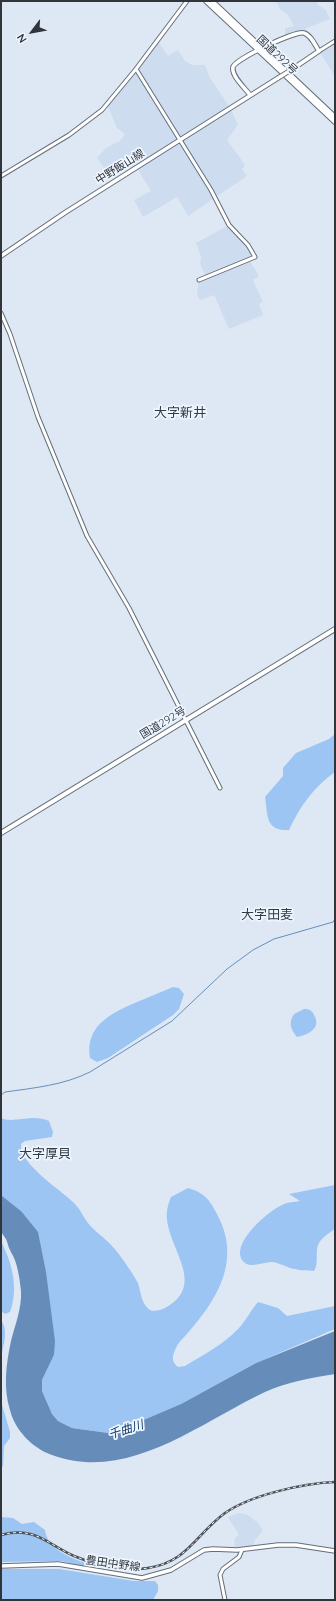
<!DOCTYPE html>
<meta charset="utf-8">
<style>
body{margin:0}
#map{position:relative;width:336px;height:1601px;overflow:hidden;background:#dee8f4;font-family:Quicksand,sans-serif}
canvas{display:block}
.frame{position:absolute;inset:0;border:2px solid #31353a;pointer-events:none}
.north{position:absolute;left:12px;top:12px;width:40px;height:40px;-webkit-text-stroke:3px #edf5ff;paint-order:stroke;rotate:238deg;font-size:11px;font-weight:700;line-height:16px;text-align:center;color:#31353a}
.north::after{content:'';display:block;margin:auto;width:14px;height:18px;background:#31353a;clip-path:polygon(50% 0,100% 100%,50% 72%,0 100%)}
</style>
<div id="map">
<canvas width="336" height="1601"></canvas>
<div class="frame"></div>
<div class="north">N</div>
</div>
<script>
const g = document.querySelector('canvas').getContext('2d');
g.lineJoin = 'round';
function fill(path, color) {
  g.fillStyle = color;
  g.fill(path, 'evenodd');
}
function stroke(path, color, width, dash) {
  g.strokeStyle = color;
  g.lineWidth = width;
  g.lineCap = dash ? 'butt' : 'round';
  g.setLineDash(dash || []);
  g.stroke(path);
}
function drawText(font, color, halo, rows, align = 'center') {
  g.font = font + ' Quicksand,"Noto Sans JP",sans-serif';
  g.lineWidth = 3.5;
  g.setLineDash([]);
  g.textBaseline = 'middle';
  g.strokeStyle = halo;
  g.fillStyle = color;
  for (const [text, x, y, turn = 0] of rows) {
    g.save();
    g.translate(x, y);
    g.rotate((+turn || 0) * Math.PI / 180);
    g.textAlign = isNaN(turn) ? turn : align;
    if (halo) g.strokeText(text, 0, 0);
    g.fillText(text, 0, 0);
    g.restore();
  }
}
fill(new Path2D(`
 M276 1H316L318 5 326 10 330 19 307 28 303 32 285 38V28L294 26 288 15 280 9Z
 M157 40 168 56 178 50 185 61 192 65H205L209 76 230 108 238 125 227 140 241 159 245 166 242 169 247 176 188 216 177 197 143 217 134 200 151 191 137 168 128 173 123 166 109 175 97 158 106 148 120 141 125 134 117 128 109 109 106 106Z
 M335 41V74L334 75 319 51Z
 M229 225 248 245 255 257 249 259 259 276 253 280 263 302 259 304 263 315 229 329 214 295 200 300 197 294 199 280 206 277 200 264 201 257 196 243Z
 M239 1513 246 1514 258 1523 262 1529V1532L254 1541V1546L234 1547 235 1538 239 1535 228 1517Z`), '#cddcee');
fill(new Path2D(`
 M335 734V772C314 787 300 806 289 830 265 831 268 816 265 797L283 776V768L296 753 329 739Z
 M173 987 179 988 184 994 179 1009 173 1015 108 1058 97 1062 90 1058C84 1024 115 1011 142 1000 152 996 163 991 173 987Z
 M304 1009C309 1009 312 1010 314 1015 322 1028 308 1035 297 1037 291 1030 288 1023 294 1014Z
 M1 1118C14 1124 32 1113 49 1121L53 1132 52 1137 25 1141 21 1144C19 1164 61 1190 74 1203 80 1209 83 1216 88 1223 94 1231 105 1238 112 1246 119 1253 134 1275 138 1283 141 1292 141 1304 150 1310 154 1312 161 1310 165 1308 206 1286 171 1252 167 1220 166 1212 168 1204 171 1197L188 1188C205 1193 210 1200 218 1216 244 1266 211 1308 178 1344 174 1352 169 1360 178 1367L185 1366C203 1355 224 1344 238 1329 245 1322 251 1310 258 1302L278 1308 287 1316 335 1306V1329L256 1363 181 1404 120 1430 108 1433 72 1428 58 1421 52 1414 42 1391V1380L54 1355 21 1211 1 1195Z
 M335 1185V1229C329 1233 321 1238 318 1245 315 1254 319 1263 314 1271 308 1270 301 1271 295 1269 287 1268 281 1263 272 1262 264 1262 251 1268 245 1263 226 1247 268 1211 282 1205 287 1202 294 1202 300 1201L289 1194Z
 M1 1241C12 1263 19 1288 10 1312L5 1314 1 1311Z
 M1 1320C9 1331 3 1346 1 1358Z
 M1 1401 10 1432V1438L4 1446 3 1466 1 1469Z
 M1 1517 13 1518 22 1524 34 1522 45 1530C47 1551 78 1561 95 1566L96 1568 95 1569 61 1561 1 1562Z
 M1 1569H59L134 1581H155L158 1585V1591L153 1600H1Z`), '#9cc5f3');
fill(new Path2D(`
 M1 1195 21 1211 38 1232 46 1272 55 1341 54 1355 42 1380V1391L52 1414 58 1421 72 1428 108 1433 120 1430 181 1404 256 1363 335 1331V1374C311 1378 287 1382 265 1392 199 1423 128 1483 52 1455 32 1448 15 1430 10 1410 3 1388 6 1364 11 1341 15 1325 22 1308 21 1291 20 1281 18 1267 14 1258 13 1255 11 1253 10 1250 8 1247 8 1243 6 1239 4 1236 2 1234 1 1231 0 1221 1 1206 1 1195Z`), '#668db9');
stroke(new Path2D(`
 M1 1095 5 1092C34 1088 64 1085 90 1072L172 1021 227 969 253 950 274 939 333 922 335 919`), '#668db9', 1);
const minor = new Path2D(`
 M319 51 335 41
 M136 69 211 190 229 225 248 245 255 257 199 280
 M1 176 69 135 102 110 136 69 187 1
 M1 313 10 334 38 417 87 536 129 608 220 788
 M225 1600 220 1575 223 1569 239 1557 242 1550`);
const major = new Path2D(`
 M250 95C245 88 231 76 233 67 235 59 297 30 304 33 311 35 315 45 319 51L291 70
 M1 256 66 212 278 78
 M1 1566 58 1564 142 1578 171 1570 204 1550 213 1549 237 1550 278 1545H296L335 1551`);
const highway = new Path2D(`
 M206 1 335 122
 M212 1 335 117
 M1 833 335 629`);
stroke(minor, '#656e79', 5);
stroke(major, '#656e79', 5.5);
stroke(highway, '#656e79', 6);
stroke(minor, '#fff', 3);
stroke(major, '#fff', 3.5);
stroke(highway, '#fff', 4);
const rail = new Path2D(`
 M1 1535C35 1526 47 1544 74 1556 96 1565 125 1572 148 1568 188 1562 196 1534 225 1513 251 1495 304 1483 335 1482`);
stroke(rail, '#4c5157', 2.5);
stroke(rail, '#edf5ff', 1, [3]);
const majorBridge = new Path2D(`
 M278 78 291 70`);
stroke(majorBridge, '#656e79', 5.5, []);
stroke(majorBridge, '#fff', 3.5);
drawText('11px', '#31353a', '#edf5ff', [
 ["国道292号",277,55,43],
 ["中野飯山線",120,167,-32],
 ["国道292号",163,723,-31],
 ["豊田中野線",113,1564,8]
]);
drawText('italic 12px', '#113b66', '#edf5ff', [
 ["千曲川",126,1430,-18]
]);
drawText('13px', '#333c45', '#edf5ff', [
 ["大字新井",180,413],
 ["大字田麦",267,915],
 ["大字厚貝",45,1154]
]);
</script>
